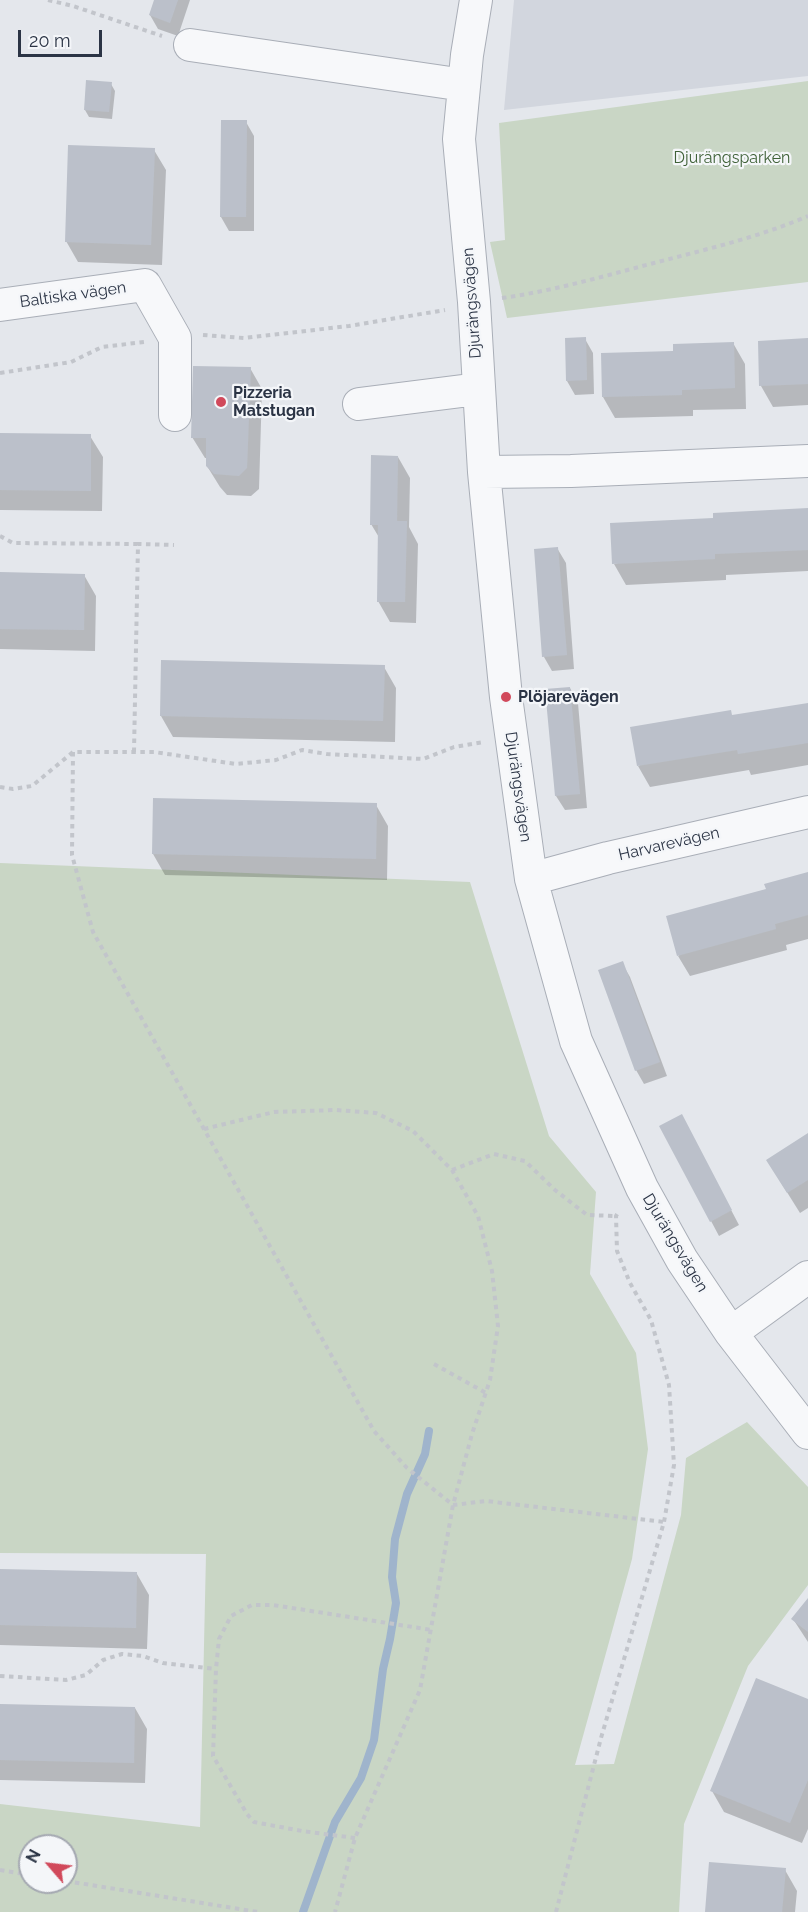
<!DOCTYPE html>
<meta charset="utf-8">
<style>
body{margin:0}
#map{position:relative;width:808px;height:1912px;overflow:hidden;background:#e4e7ec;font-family:Raleway,sans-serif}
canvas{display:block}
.north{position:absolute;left:18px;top:1834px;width:60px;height:60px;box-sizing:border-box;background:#f4f6f9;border:2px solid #a4a8b1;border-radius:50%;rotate:298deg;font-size:16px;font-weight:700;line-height:24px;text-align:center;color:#2b3445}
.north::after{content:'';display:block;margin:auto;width:21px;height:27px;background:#d1495b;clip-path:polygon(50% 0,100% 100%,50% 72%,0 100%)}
.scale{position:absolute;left:18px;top:30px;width:84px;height:27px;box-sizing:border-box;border:3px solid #2b3445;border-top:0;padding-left:8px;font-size:18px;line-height:21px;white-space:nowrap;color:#2b3445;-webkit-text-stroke:4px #f4f6f9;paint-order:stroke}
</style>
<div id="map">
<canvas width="808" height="1912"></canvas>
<div class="north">N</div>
<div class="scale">20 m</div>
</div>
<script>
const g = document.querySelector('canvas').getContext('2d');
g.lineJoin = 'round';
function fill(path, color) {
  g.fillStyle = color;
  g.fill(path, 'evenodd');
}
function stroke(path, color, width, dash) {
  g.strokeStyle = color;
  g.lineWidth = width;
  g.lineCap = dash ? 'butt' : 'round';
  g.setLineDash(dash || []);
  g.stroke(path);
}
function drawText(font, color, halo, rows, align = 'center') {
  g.font = font + ' Raleway,sans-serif';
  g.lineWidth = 4.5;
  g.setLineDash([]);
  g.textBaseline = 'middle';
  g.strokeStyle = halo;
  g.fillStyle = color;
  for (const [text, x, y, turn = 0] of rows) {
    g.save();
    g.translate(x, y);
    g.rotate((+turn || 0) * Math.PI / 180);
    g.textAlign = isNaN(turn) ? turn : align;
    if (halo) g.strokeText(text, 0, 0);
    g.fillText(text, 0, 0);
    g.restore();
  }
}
fill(new Path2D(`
 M514 0H808V76L504 110Z`), '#d2d6de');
fill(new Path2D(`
 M808 81V282L507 318 490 242 505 240 499 123Z
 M0 863 470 882 549 1136 596 1192 590 1274 636 1353 648 1449 632 1559 575 1765 614 1764 681 1515 686 1458 747 1422 808 1487V1585L748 1666 684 1824 679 1912H0V1804L200 1827 206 1554 0 1553ZM30 1846H66V1882H30Z`), '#c9d6c5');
fill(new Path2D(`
 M155 0H190L178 36 158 29 150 15Z
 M111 84 115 91 112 119 89 117 85 110Z
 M246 122 254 136V231H229L221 217Z
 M154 150 166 170 162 265 78 262 66 241Z
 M585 339 593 353 594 394 575 395 567 381Z
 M808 340V405L773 407 761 386 759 342Z
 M733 343 745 364 746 409 693 410V416L615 418 603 397 675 352Z
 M250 368 262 389 259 489 251 496 227 495 220 487 207 466V458H205L192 437Z
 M0 434 90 436 103 457 102 511 0 510Z
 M398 457 410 478 409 527 418 544 416 623 390 622 378 601 380 539 371 524Z
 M808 510V571L726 575V580L626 585 614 564Z
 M557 548 566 563 574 669 552 671 544 657Z
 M0 574 84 575 96 596 95 651 0 649Z
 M384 667 396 688 395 742 173 737 161 716Z
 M570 688 578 703 587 808 565 810 556 796Z
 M808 704V765L751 775 749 770 650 787 638 766 733 717Z
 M376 805 388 826 387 880 165 875 153 854Z
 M808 874V939L786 945 787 950 690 976 678 956 767 890Z
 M622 963 630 977 667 1076 644 1084 636 1070Z
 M661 1127 689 1130 739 1225 719 1236Z
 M808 1135V1208L800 1213 780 1181Z
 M0 1571 137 1574 149 1595 147 1649 0 1645Z
 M808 1600V1642L793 1619Z
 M808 1701V1829L802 1843 724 1812 712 1791Z
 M0 1705 135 1708 147 1729 145 1783 0 1780Z
 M785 1870 797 1891 795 1912H707Z`), '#0003');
stroke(new Path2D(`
 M303 1912 335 1822 361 1778 374 1740 383 1669 390 1639 396 1603 392 1577 395 1539 407 1494 425 1454 429 1431`), '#9fb4cc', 8);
fill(new Path2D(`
 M154 0H178L170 23 149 15Z
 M86 80 112 82 109 112 84 110Z
 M221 120H247L246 217H220Z
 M68 145 155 148 151 245 65 242Z
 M586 337 587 380 566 381 565 338Z
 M808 338V384L759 386 758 341Z
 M734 342 735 388 682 390V395L602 397 601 353 673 351V344Z
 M193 366 251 367 247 468 239 476 214 474 206 466V438H191Z
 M0 433 91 434V491L0 490Z
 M371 455 398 456 397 521H407L405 602H377L378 525H370Z
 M808 508V550L715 554V559L612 564 610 523 713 518V513Z
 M558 547 567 655 542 657 534 549Z
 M0 572 85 574 84 630 0 629Z
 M161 660 385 665 383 721 160 716Z
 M570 687 580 794 555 796 545 689Z
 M808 703V743L738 754 737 750 637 766 630 727 731 710 732 715Z
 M153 798 377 803 376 859 152 854Z
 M808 872V915L775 924 776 929 677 956 666 916 766 889 764 884Z
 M623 961 660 1062 635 1071 598 970Z
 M682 1114 732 1210 710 1222 659 1126Z
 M808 1133V1180L787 1193 766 1160Z
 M0 1569 137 1572 136 1628 0 1625Z
 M808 1598V1632L791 1619Z
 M756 1678 808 1699V1780L790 1823 710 1791Z
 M0 1704 135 1707 134 1763 0 1760Z
 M709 1862 786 1868 782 1912H705Z`), '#bbc0ca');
const minor = new Path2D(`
 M476 0 467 55 459 139 474 302 484 472 506 697 531 879 576 1041 642 1188 682 1260 731 1333 808 1433
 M190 45 464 85
 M0 305 145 285 175 338V415
 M359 404 478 389
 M484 472 571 471 808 461
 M531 879 608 858 808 812
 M731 1333 808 1277`);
stroke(minor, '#a9aeb7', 34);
stroke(new Path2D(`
 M48 0 73 6 162 36
 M502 298C552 291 601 277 650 264 703 250 757 238 808 216
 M203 335 244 338 349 326 445 310
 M0 373 71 362 102 347 144 342
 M0 536 13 543 138 544
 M73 752 72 855 93 932 374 1431 407 1468 453 1505 486 1501 664 1522
 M134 752 138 544 174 545
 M0 787 13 789 32 786 73 752H154L236 764 276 760 302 750 327 754 423 759 454 747 484 742
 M204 1129 274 1112 336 1110 376 1113 413 1131 452 1170 478 1216 492 1271 498 1326 490 1380 472 1434 453 1505 420 1690 355 1838 335 1912
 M452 1170 494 1154 525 1161 555 1190 587 1215 616 1216
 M434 1364 486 1393
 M0 1676 66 1680 86 1675 103 1660 122 1654 143 1656 163 1663 216 1669
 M355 1838 302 1831 254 1822 247 1814 213 1756 216 1669 219 1639 231 1616 252 1605H273L432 1630
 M0 1870 30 1875
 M66 1881 258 1912
 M556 1912 601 1738 664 1522 674 1465 669 1385 651 1320 630 1283 617 1251 616 1216 619 1211`), '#c2c5cb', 4, [4.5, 4.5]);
stroke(minor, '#f7f8fa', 32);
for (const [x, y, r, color] of [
 [221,402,6,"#d1495b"],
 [506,697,6,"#d1495b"]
]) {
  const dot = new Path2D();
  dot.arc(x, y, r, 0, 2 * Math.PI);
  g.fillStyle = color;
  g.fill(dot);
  stroke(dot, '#f4f6f9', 2);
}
drawText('16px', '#3f6138', '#f4f6f9', [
 ["Djurängsparken",732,158]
]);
drawText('16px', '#2b3445', '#f4f6f9', [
 ["Baltiska vägen",73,295,-8],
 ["Djurängsvägen",472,303,-94],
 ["Djurängsvägen",518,787,82],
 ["Harvarevägen",669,844,-13],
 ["Djurängsvägen",675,1243,59]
]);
drawText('bold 16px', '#2b3445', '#f4f6f9', [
 ["Pizzeria",233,393],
 ["Matstugan",233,411],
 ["Plöjarevägen",518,697]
], 'left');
</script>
